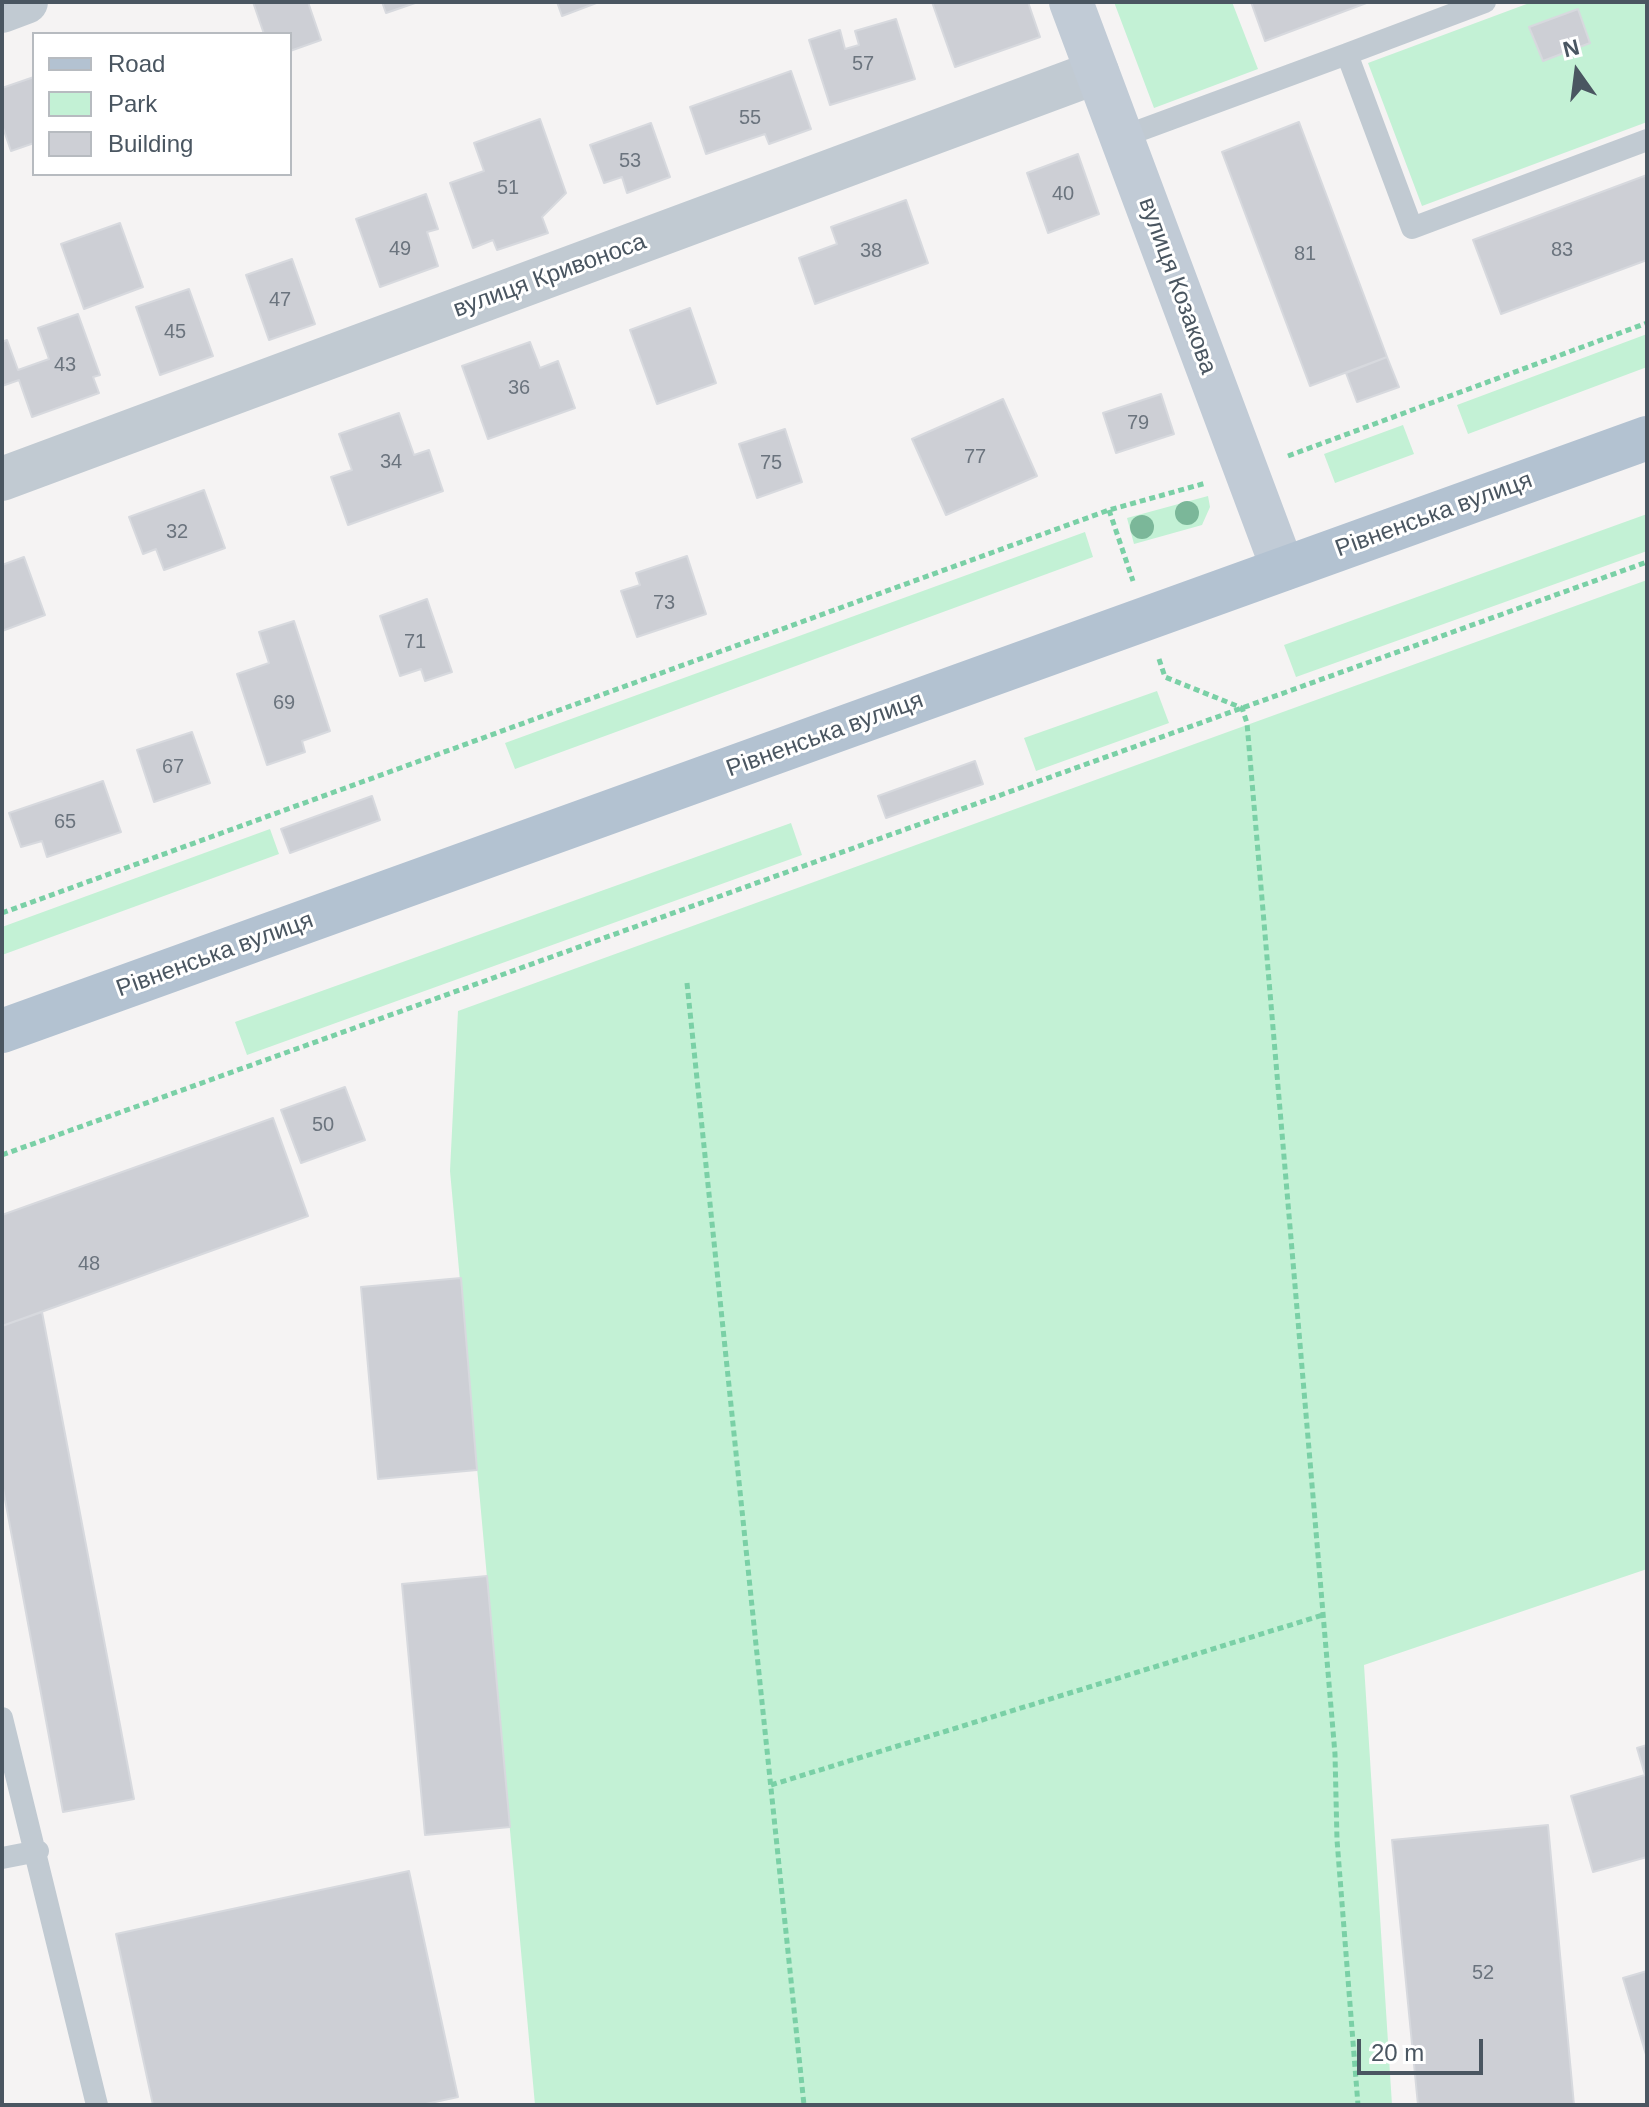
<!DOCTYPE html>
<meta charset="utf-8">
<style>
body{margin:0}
#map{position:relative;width:1649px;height:2107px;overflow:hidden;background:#f5f3f3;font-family:Arial,sans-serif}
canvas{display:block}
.frame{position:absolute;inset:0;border:4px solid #4a5661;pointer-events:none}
.legend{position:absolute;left:32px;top:32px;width:260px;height:144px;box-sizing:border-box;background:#fff;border:2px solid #b7bbc0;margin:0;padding:10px 14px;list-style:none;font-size:24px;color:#4a5661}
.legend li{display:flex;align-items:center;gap:16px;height:40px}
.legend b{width:40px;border:2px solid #b7bbc0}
.north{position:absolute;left:1537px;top:32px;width:80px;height:80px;-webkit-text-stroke:6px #fff;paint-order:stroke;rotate:346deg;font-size:22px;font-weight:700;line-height:32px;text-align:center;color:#4a5661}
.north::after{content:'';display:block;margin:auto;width:28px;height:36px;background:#4a5661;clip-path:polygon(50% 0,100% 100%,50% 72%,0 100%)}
.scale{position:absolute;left:1357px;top:2039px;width:126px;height:36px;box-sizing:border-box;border:4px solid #4a5661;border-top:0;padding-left:10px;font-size:24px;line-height:28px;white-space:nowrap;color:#4a5661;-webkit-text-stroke:6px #fff;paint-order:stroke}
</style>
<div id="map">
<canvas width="1649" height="2107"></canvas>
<div class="frame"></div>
<ul class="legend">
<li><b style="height:10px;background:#b3c2d1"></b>Road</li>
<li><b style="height:22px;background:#c3f1d5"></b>Park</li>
<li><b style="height:22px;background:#cdcfd5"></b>Building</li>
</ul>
<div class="north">N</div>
<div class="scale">20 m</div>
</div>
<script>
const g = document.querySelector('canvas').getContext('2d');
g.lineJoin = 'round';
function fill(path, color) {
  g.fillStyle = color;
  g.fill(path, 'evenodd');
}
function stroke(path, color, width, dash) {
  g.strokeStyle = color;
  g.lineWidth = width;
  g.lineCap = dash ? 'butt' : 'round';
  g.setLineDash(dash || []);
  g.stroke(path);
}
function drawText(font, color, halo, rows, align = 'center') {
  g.font = font + ' Arial,sans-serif';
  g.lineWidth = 6;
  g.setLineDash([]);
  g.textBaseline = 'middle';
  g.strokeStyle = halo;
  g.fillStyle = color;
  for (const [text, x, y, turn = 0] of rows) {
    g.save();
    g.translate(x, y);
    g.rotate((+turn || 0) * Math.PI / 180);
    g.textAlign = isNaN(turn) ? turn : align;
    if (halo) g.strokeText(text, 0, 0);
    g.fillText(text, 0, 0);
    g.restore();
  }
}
fill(new Path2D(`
 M1114 2H1232L1258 69 1154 108Z
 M1532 2H1647V122L1422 206 1368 63Z
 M1647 334V367L1468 434 1457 405Z
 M1403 425 1414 454 1335 483 1324 454Z
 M1208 496 1210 507 1202 525 1134 544 1127 518Z
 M1647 514V551L1296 677 1284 645Z
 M1085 532 1093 557 515 769 505 743Z
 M1647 580V1569L1364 1665 1392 2105H535L450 1171 458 1011Z
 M1157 691 1169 723 1036 771 1024 738Z
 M791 823 802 855 247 1055 235 1022Z
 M270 829 279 854 2 955V927Z`), '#c3f1d5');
const building = new Path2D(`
 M253 2H308L321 40 290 51V34H264Z
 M382 2H418L386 13Z
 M557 2H599L562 16Z
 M932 2H1028L1040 37 955 67Z
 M1251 2H1369L1265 41Z
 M1578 9 1590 43 1543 61 1529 27Z
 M896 19 915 79 830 105 809 40 840 30 845 49 859 45 855 31Z
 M791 71 811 129 769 144 765 134 706 154 690 107Z
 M34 77V143L11 151 2 125V88Z
 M540 119 566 193 542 217 548 233 497 250 493 240 473 248 450 183 484 171 474 143Z
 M1299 122 1387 357 1310 386 1222 152Z
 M651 123 670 177 627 193 622 177 604 183 590 145Z
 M1078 154 1099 214 1048 233 1027 173Z
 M1647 175V260L1501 314 1473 240Z
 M426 194 438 229 427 232 438 266 380 287 356 219Z
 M906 200 928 263 815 304 799 258 837 244 831 227Z
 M120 223 143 287 84 309 61 244Z
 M292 259 315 324 269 340 246 275Z
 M189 289 213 356 160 375 136 307Z
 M690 308 716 383 657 404 630 330Z
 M78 314 100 375 93 377 99 393 32 417 19 380 2 386V342L7 340 18 370 49 359 38 328Z
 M530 342 540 368 558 361 575 408 488 439 462 366Z
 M1387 357 1399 387 1357 402 1346 373Z
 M1161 394 1174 434 1116 453 1103 413Z
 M1003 399 1037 476 946 515 912 439Z
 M399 413 414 455 429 450 443 491 348 525 331 477 352 470 339 434Z
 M785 429 802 482 757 498 739 444Z
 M204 490 225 548 164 570 156 549 143 554 129 517Z
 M687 556 706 614 637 637 621 591 640 585 636 573Z
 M24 557 45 615 2 631V565Z
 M427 599 452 672 425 681 421 669 400 676 380 616Z
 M294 621 330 731 302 741 305 752 267 765 237 674 269 663 259 632Z
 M192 732 210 783 154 802 137 750Z
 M975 761 983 784 886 818 878 796Z
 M103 781 121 832 47 857 42 841 21 847 9 813Z
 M372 796 380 820 290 853 281 829Z
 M345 1087 365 1140 301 1163 281 1110Z
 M273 1118 308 1216 2 1326V1215Z
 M461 1278 477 1470 378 1479 361 1287Z
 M42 1312 134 1799 63 1812 2 1483V1326Z
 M487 1576 510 1827 425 1835 402 1584Z
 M1647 1745V1857L1593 1872 1571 1796 1645 1775 1637 1748Z
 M1548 1825 1574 2105H1418L1392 1840Z
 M409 1871 458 2097 421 2105H153L116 1934Z
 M1647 1971V2058L1623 1978Z`);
fill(building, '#cdcfd5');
stroke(building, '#d7d9de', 2);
stroke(new Path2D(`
 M1288 456 1647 323
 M1109 510 1133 581
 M1159 659 1165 677 1242 708 1247 723 1335 1754 1337 1840 1358 2105
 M2 913 1109 510 1206 483
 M687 983 804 2105
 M2 1155 1647 562
 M771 1785 1323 1615`), '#7ad0a6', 5, [6, 4]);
stroke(new Path2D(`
 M1485 2 1347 54 1412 228 1647 140
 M1122 137 1347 54
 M2 1718 97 2105
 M2 1858 38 1851`), '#c1cad2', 22);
stroke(new Path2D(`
 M2 11 26 2
 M2 479 1097 72`), '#c1cad2', 44);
stroke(new Path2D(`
 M1071 2 1283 569`), '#c1cbd6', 44);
stroke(new Path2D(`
 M2 1031 1647 438`), '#b3c2d1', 44);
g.fillStyle = '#7bb799';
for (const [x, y] of [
 [1187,513],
 [1142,527]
]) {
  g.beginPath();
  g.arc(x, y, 12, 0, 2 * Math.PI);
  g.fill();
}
drawText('20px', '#6b747e', null, [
 ["57",863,64],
 ["55",750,118],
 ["53",630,161],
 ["51",508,188],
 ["40",1063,194],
 ["49",400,249],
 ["83",1562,250],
 ["38",871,251],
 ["81",1305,254],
 ["47",280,300],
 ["45",175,332],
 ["43",65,365],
 ["36",519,388],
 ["79",1138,423],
 ["77",975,457],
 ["34",391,462],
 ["75",771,463],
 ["32",177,532],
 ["73",664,603],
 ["71",415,642],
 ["69",284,703],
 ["67",173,767],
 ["65",65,822],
 ["50",323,1125],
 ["48",89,1264],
 ["52",1483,1973]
]);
drawText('24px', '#4a5661', '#fff', [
 ["вулиця Кривоноса",550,276,-20],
 ["вулиця Козакова",1177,286,70],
 ["Рівненська вулиця",1434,515,-20],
 ["Рівненська вулиця",825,735,-20],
 ["Рівненська вулиця",215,955,-20]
]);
</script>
